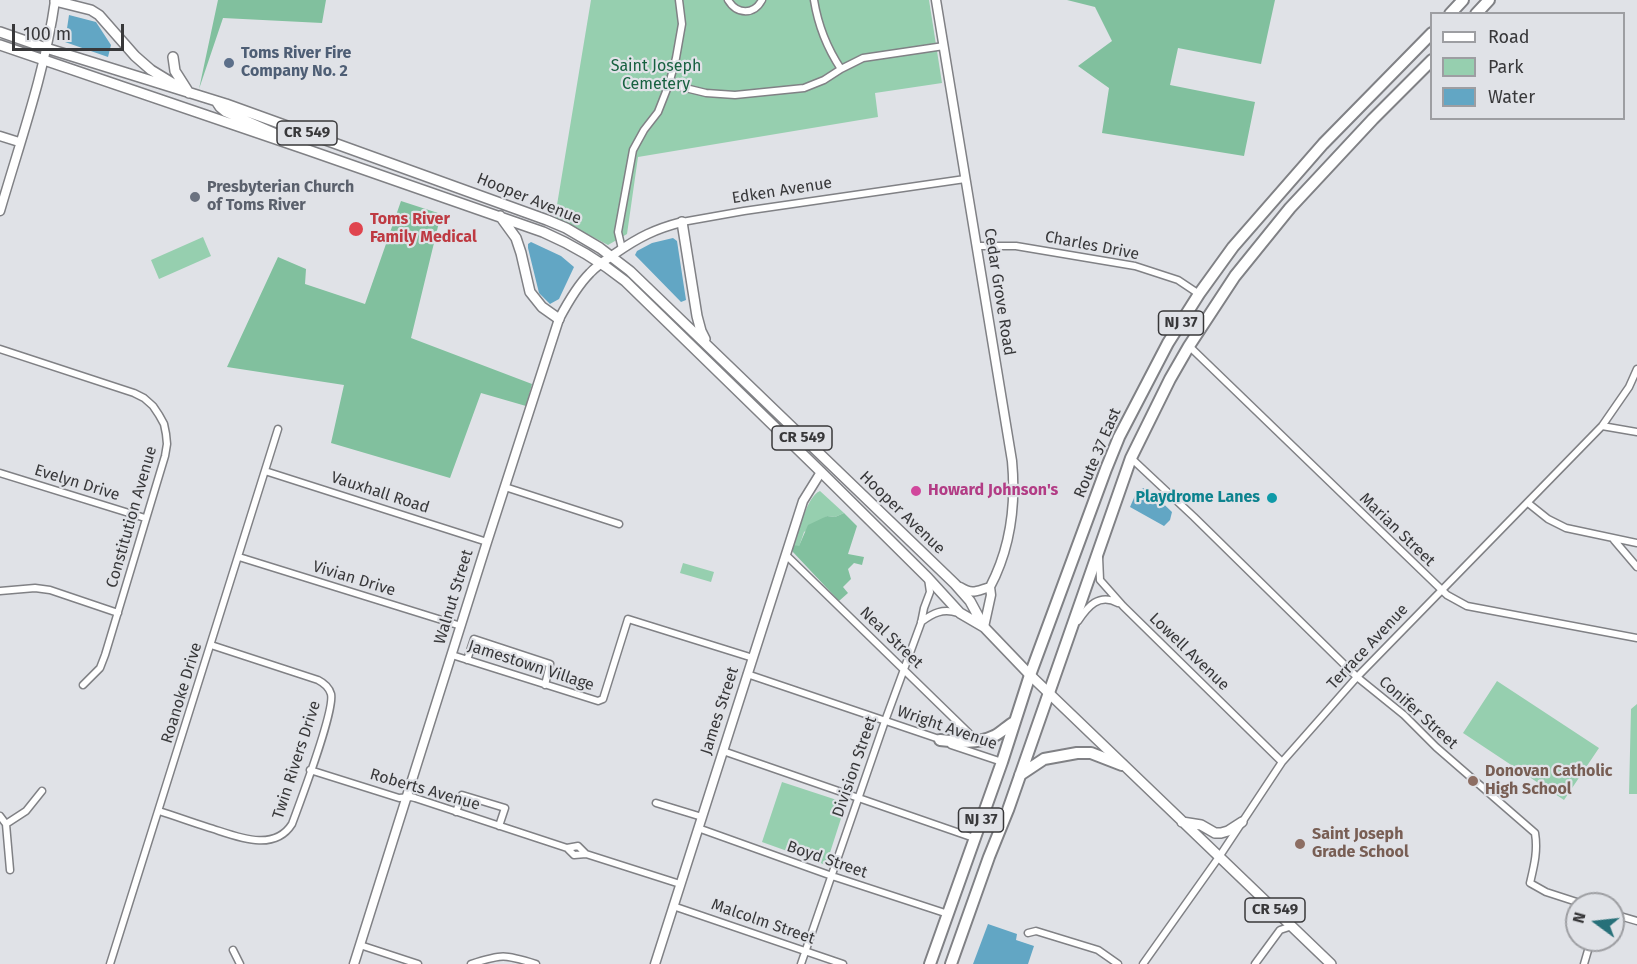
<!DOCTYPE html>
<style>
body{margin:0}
#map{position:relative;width:1637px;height:964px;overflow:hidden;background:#e0e2e7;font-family:"Fira Sans",sans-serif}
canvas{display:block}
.legend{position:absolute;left:1430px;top:12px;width:195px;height:108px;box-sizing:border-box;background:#e0e2e7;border:2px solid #9d9ea2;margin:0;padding:8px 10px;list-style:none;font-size:18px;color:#38383a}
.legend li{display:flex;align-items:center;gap:12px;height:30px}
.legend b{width:30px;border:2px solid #9d9ea2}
.north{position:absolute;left:1565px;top:892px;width:60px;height:60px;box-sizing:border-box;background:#e0e2e7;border:2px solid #9d9ea2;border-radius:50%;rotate:285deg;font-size:16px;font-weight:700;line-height:24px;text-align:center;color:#38383a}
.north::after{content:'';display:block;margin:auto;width:21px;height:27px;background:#277079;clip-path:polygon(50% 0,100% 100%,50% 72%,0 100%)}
.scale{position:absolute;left:12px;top:24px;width:112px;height:27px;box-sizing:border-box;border:3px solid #38383a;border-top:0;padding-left:8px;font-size:18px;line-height:21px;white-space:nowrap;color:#38383a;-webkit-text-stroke:4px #e0e2e7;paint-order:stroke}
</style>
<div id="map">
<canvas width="1637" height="964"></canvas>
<ul class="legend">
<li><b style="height:8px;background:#fff"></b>Road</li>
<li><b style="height:16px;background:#96cfaf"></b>Park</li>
<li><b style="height:16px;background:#62a6c4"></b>Water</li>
</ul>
<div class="north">N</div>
<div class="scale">100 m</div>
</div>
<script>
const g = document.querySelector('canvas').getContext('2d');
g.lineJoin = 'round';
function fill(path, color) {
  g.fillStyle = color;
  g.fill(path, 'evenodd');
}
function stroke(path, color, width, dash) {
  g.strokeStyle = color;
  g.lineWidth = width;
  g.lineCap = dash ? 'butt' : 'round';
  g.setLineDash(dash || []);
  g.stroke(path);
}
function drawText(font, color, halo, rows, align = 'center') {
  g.font = font + ' "Fira Sans",sans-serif';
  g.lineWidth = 4.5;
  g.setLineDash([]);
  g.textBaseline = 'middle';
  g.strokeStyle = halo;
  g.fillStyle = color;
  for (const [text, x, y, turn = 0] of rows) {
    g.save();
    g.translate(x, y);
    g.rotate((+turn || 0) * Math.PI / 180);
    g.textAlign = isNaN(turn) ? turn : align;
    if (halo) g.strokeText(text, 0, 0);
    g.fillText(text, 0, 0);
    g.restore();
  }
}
fill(new Path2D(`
 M591 0H929L942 83 875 93 878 117 638 157 627 234 608 245 555 217Z
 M203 237 211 256 159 279 151 260Z
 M820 491 844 513 835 517 827 516 804 532 799 547 794 545C799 531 807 496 820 491Z
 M683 563 714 572 711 582 680 573Z
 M1497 681 1599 748 1564 800 1463 733Z
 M1637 704V794H1629L1631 709Z
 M782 782 846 803 826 865 762 842Z`), '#96cfaf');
fill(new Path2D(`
 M218 0H326L322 23 223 18 199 89Z
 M1067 0H1275L1261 64 1178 48 1170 85 1255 102 1244 156 1102 133 1109 88 1078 66 1112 41 1095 7Z
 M401 201 441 214 411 338 532 384 526 406 481 393 450 478 331 443 344 385 227 367 278 257 306 269 305 284 365 304Z
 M844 513 857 526 848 554 864 557 862 565 854 563 848 569 851 579 843 587 848 593 839 601 792 551 794 545 799 546 808 525 827 516 835 517Z`), '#81c09e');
fill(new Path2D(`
 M69 15 96 22 111 45 108 57 65 42Z
 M673 238 677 241 686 300 681 302 635 255 637 251 652 243Z
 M531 242 561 256 574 267 559 299 550 304 539 293 528 248V244Z
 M1144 488 1149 490 1172 512 1170 520 1164 526 1130 507 1137 491Z
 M988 924 1017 934 1016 940 1034 946 1028 964H973Z`), '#62a6c4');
const street = new Path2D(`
 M728 0C737 15 754 15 762 0
 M814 0C818 25 827 48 841 69
 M669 84 706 93 735 95 804 88 824 80 841 69 863 58 944 46
 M682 222 744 211 965 179
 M976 246H1016L1135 266 1178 280 1199 294
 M622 249 618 232 633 150 644 130 658 112 669 84 676 58 682 24 679 0
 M1189 346 1447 595 1467 606 1637 638
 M0 349 134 393 144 398 153 406 159 415 164 424 166 434 167 444 165 456 105 655 100 668 83 685
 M1602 426 1637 432
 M1131 458 1194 517 1357 677 1404 715 1436 747 1535 833C1538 851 1534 866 1530 883L1546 892 1583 904
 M265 471 487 542
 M0 473 145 518
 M505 487 619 524
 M1528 503 1548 519 1566 528 1637 543
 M1614 540 1637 567
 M786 555 976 740
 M239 557 461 626
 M1099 557 1100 580 1123 606 1282 762
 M0 591 35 588 50 590 118 613
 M1078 621C1088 606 1099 593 1118 603
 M921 622C933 613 943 608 958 613
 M452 655 598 701 603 699 628 619 753 658
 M467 660 474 639 550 664 545 685
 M747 674 942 740
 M951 745 1002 762
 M723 751 974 838
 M310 770 399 798 411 797 415 798 567 848 574 855 586 854 680 884
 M656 803 702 817
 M159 811C175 816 191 822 207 827 234 835 273 854 292 824 300 802 335 711 331 694 329 687 324 683 318 680L211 645
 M456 812 462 795 505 808 499 826
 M0 816 6 824 10 870
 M6 824 26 811 42 791
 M698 828 832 876 948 914
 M567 848 578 846 586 854
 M673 906 843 964
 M1613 914 1637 921
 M1028 933 1036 931 1098 950 1118 964
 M360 945 418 964
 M233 950 240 964
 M110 964 278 429
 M471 964C502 954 504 954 536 964
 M801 964 885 721 921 623 924 608 930 592 928 578
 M1143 964 1219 857 1282 762 1357 677 1602 426 1629 387 1637 369
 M1255 964 1280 930 1292 926
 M1584 964 1591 940`);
const secondary = new Path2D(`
 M936 0 1012 461C1016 504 1010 549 990 587L991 595 984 627
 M0 136 19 142
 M0 211C20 142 45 72 55 1
 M960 587C973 595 976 591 990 587
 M354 964 487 542 559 319C568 302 577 286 590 273 597 265 607 259 616 253 639 237 655 229 682 222
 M655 964 803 501 821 472`);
const primary = new Path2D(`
 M55 1 91 10 99 15 135 56 151 70 174 84
 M0 32 46 48 226 104 547 220 566 228 600 248 630 271 955 584 970 601 984 627
 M0 45 308 150 543 232C573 245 600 261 625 281L821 472 928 578 960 613 984 627 1030 675 1331 964
 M173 57 175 71 189 93
 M216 101 220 107 226 112 274 133
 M500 216 516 238 521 253 530 292 542 307 559 319
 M682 222 697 316 701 331 705 339
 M1182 822 1201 825 1215 833H1221L1228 831 1242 822`);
const highway = new Path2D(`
 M1450 14 1463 0
 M1476 14 1489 0
 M940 740C957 742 978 744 994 736 1001 733 1007 726 1014 722
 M1020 775 1044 759 1077 753H1091L1122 765
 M930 964 1002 762 1030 675 1106 469 1119 437 1168 343 1199 294 1233 247 1323 144 1432 33
 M951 964 989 857 1008 810 1131 458 1170 379 1189 346 1235 276 1290 208 1373 119 1432 60`);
stroke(street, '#808185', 9);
stroke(secondary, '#808185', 11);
stroke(primary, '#808185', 12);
stroke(highway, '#808185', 14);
stroke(street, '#fff', 6);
stroke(secondary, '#fff', 8);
stroke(primary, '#fff', 9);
stroke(highway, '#fff', 10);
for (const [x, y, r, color] of [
 [229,63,6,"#5c6f8a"],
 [195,197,6,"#6b7280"],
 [356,229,8,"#e0444e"],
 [916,491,6,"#d1479c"],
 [1272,498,6,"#0f9aa8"],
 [1473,781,6,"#8d6e63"],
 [1300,844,6,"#8d6e63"]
]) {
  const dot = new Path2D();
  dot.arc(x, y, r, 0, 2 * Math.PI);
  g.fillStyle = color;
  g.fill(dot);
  stroke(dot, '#e0e2e7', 2);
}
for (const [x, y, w] of [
 [307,133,60],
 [1181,323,45],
 [802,438,60],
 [981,820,45],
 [1275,910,60]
]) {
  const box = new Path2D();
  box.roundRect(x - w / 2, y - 12, w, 24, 4.5);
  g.fillStyle = '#e0e2e7';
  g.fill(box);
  stroke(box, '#38383a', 1.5);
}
drawText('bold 15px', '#38383a', null, [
 ["CR 549",307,133],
 ["NJ 37",1181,323],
 ["CR 549",802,438],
 ["NJ 37",981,820],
 ["CR 549",1275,910]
]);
drawText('bold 16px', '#4e5e75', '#e0e2e7', [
 ["Toms River Fire",241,54],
 ["Company No. 2",241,72]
], 'left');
drawText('16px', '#176140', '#e0e2e7', [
 ["Saint Joseph",656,67],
 ["Cemetery",656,85]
]);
drawText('bold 16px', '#5b616d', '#e0e2e7', [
 ["Presbyterian Church",207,188],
 ["of Toms River",207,206]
], 'left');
drawText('16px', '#38383a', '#e0e2e7', [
 ["Edken Avenue",782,191,-9],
 ["Hooper Avenue",529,199,22],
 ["Charles Drive",1092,246,11],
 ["Cedar Grove Road",999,292,81],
 ["Route 37 East",1098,453,-67],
 ["Evelyn Drive",77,483,17],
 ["Vauxhall Road",380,493,18],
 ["Hooper Avenue",902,513,44],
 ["Constitution Avenue",132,517,-74],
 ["Marian Street",1397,530,44],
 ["Vivian Drive",354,579,17],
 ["Walnut Street",454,597,-73],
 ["Neal Street",891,638,44],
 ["Terrace Avenue",1368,647,-47],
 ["Lowell Avenue",1189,652,44],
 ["Jamestown Village",531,666,18],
 ["Roanoke Drive",182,693,-73],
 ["James Street",720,711,-72],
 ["Conifer Street",1418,713,42],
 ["Wright Avenue",947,728,19],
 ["Twin Rivers Drive",297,760,-72],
 ["Division Street",855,767,-71],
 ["Roberts Avenue",425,790,16],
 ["Boyd Street",827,860,19],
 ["Malcolm Street",763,922,19]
]);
drawText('bold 16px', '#be3a42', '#e0e2e7', [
 ["Toms River",370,220],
 ["Family Medical",370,238]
], 'left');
drawText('bold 16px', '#b23c85', '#e0e2e7', [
 ["Howard Johnson's",928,491]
], 'left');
drawText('bold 16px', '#0d838f', '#e0e2e7', [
 ["Playdrome Lanes",1260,498]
], 'right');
drawText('bold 16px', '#785e54', '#e0e2e7', [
 ["Donovan Catholic",1485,772],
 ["High School",1485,790],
 ["Saint Joseph",1312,835],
 ["Grade School",1312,853]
], 'left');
</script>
